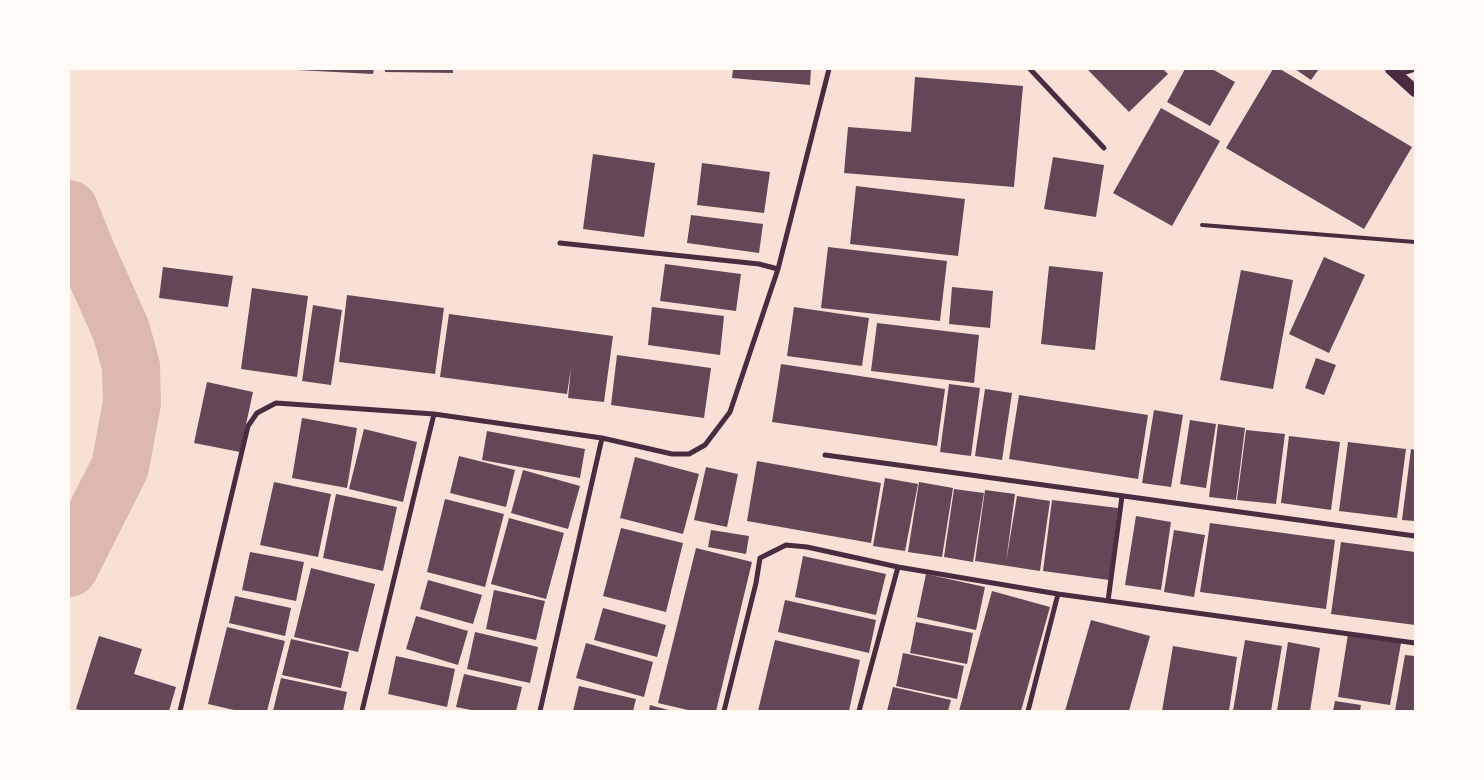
<!DOCTYPE html>
<style>
body{margin:0}
#map{position:relative;width:1484px;height:780px;overflow:hidden;background:#f7e1d7;font-family:"Work Sans",sans-serif}
canvas{display:block}
.frame{position:absolute;inset:0;border:70px solid #fffaf5;pointer-events:none}
</style>
<div id="map">
<canvas width="1484" height="780"></canvas>
<div class="frame"></div>
</div>
<script>
const g = document.querySelector('canvas').getContext('2d');
g.lineJoin = 'round';
function stroke(path, color, width, dash) {
  g.strokeStyle = color;
  g.lineWidth = width;
  g.lineCap = dash ? 'butt' : 'round';
  g.setLineDash(dash || []);
  g.stroke(path);
}
function fill(path, color) {
  g.fillStyle = color;
  g.fill(path, 'evenodd');
}
stroke(new Path2D(`
 M69 209 84 247 121 330 131 366 132 403 120 467 69 568`), '#dcb8b0', 58);
fill(new Path2D(`
 M297 69H374L373 74 297 70Z
 M385 69H453V73L385 72Z
 M733 69H811L810 85 732 78Z
 M1089 69H1163L1168 74 1129 112 1088 70Z
 M1185 69H1212L1235 82 1210 126 1167 102Z
 M1273 69H1280L1412 147 1364 229 1226 148Z
 M1295 69H1319L1311 80Z
 M915 77 1023 86 1014 187 844 173 848 127 911 132Z
 M1161 108 1220 141 1172 226 1113 193Z
 M593 154 655 163 644 237 583 229Z
 M1053 157 1104 165 1096 217 1044 209Z
 M702 163 770 172 764 213 697 205Z
 M856 186 965 199 958 256 850 244Z
 M691 215 763 224 759 253 687 243Z
 M828 247 947 261 940 321 821 308Z
 M1324 257 1365 275 1329 353 1289 334Z
 M665 264 741 274 736 311 660 301Z
 M1049 266 1103 272 1095 350 1041 344Z
 M163 267 233 276 228 307 159 298Z
 M1241 270 1293 280 1273 389 1220 380Z
 M952 287 993 291 990 328 949 324Z
 M252 288 308 296 297 377 241 369Z
 M347 295 444 308 435 374 339 362Z
 M313 305 342 310 331 385 302 381Z
 M652 307 724 316 720 355 648 345Z
 M794 307 869 318 862 366 787 356Z
 M449 314 613 336 604 402 568 398 571 368 567 394 440 377Z
 M877 323 979 335 974 383 871 371Z
 M617 355 711 368 704 418 611 405Z
 M1316 358 1336 365 1324 395 1305 388Z
 M781 364 945 389 937 446 772 422Z
 M207 382 253 392 240 452 194 443Z
 M949 384 980 388 971 456 940 452Z
 M985 389 1012 393 1002 460 975 456Z
 M1019 395 1148 415 1138 479 1009 459Z
 M1154 410 1183 415 1171 487 1142 483Z
 M302 418 357 428 347 488 292 478Z
 M1190 420 1216 424 1206 488 1180 484Z
 M1218 424 1245 428 1236 500 1209 497Z
 M364 429 417 442 403 502 349 489Z
 M1246 430 1285 434 1276 504 1237 500Z
 M487 431 585 449 580 478 482 460Z
 M1289 436 1340 442 1331 510 1281 503Z
 M1348 442 1406 449 1397 518 1339 511Z
 M1411 449 1415 450V521L1402 520Z
 M459 456 515 470 506 507 450 493Z
 M635 457 699 474 683 534 620 518Z
 M757 461 881 483 871 543 747 521Z
 M706 467 738 474 727 527 694 520Z
 M523 470 580 486 568 529 511 513Z
 M885 478 918 484 905 551 873 546Z
 M274 482 331 494 318 557 260 545Z
 M919 482 953 488 942 557 908 552Z
 M954 489 984 493 973 562 944 557Z
 M985 490 1015 494 1006 562 1017 496 1050 501 1040 571 975 561Z
 M336 494 397 507 383 571 323 558Z
 M445 499 504 514 485 587 427 572Z
 M1052 500 1118 508 1109 580 1043 571Z
 M1136 516 1171 522 1161 590 1125 585Z
 M509 518 564 533 546 599 491 584Z
 M1210 523 1335 540 1326 609 1200 592Z
 M621 528 683 543 666 612 603 596Z
 M711 530 749 536 746 554 708 547Z
 M1174 530 1205 535 1194 597 1164 592Z
 M1341 542 1415 552V625L1331 614Z
 M696 548 752 562 716 711H692L658 703Z
 M250 552 304 562 296 601 242 590Z
 M803 556 886 574 876 615 795 597Z
 M311 568 375 584 358 652 294 637Z
 M926 574 985 587 976 630 917 617Z
 M428 580 482 595 473 624 420 609Z
 M494 590 545 601 536 640 486 629Z
 M992 591 1050 607 1021 711H959Z
 M235 596 291 608 285 636 229 623Z
 M785 600 876 620 869 653 778 632Z
 M603 608 666 625 657 657 594 640Z
 M416 616 468 631 458 665 406 649Z
 M1091 620 1150 636 1129 711H1065Z
 M916 622 973 633 967 664 910 653Z
 M227 627 285 641 267 711H238L208 704Z
 M475 632 538 647 530 683 467 669Z
 M1348 634 1401 643 1390 705 1338 697Z
 M99 636 142 649 134 674 176 687 169 711H83L76 709Z
 M291 639 349 652 341 688 282 675Z
 M775 640 860 660 849 711H758Z
 M1245 640 1282 646 1271 711H1233Z
 M1288 642 1320 648 1310 711H1277Z
 M586 643 653 662 644 697 576 678Z
 M1173 646 1237 657 1229 711H1162Z
 M903 653 964 666 957 699 896 686Z
 M1405 655 1415 656V711H1395Z
 M396 656 455 669 447 707 388 694Z
 M464 674 522 687 516 711H476L456 707Z
 M281 678 347 692 343 711H273Z
 M579 686 636 699 633 711H573Z
 M893 687 951 700 948 711H887Z
 M1335 701 1361 705 1360 711H1333Z
 M650 705 672 711H649Z`), '#644757');
stroke(new Path2D(`
 M1202 225 1415 242`), '#4a2c40', 4);
stroke(new Path2D(`
 M1030 69 1104 148
 M1399 74 1415 69
 M560 243 759 264 778 269
 M825 455 1415 536
 M1108 601 1122 496
 M180 711 248 426 257 413 276 403 434 414 602 438 672 454H689L705 445 730 412 778 269 829 69
 M362 711 434 414
 M540 711 602 438
 M724 711 756 583 760 558 786 545 807 547 898 567 1058 594 1415 643
 M859 711 898 567
 M1028 711 1058 594`), '#4a2c40', 5);
stroke(new Path2D(`
 M1391 69 1415 91`), '#4a2c40', 12);
</script>
